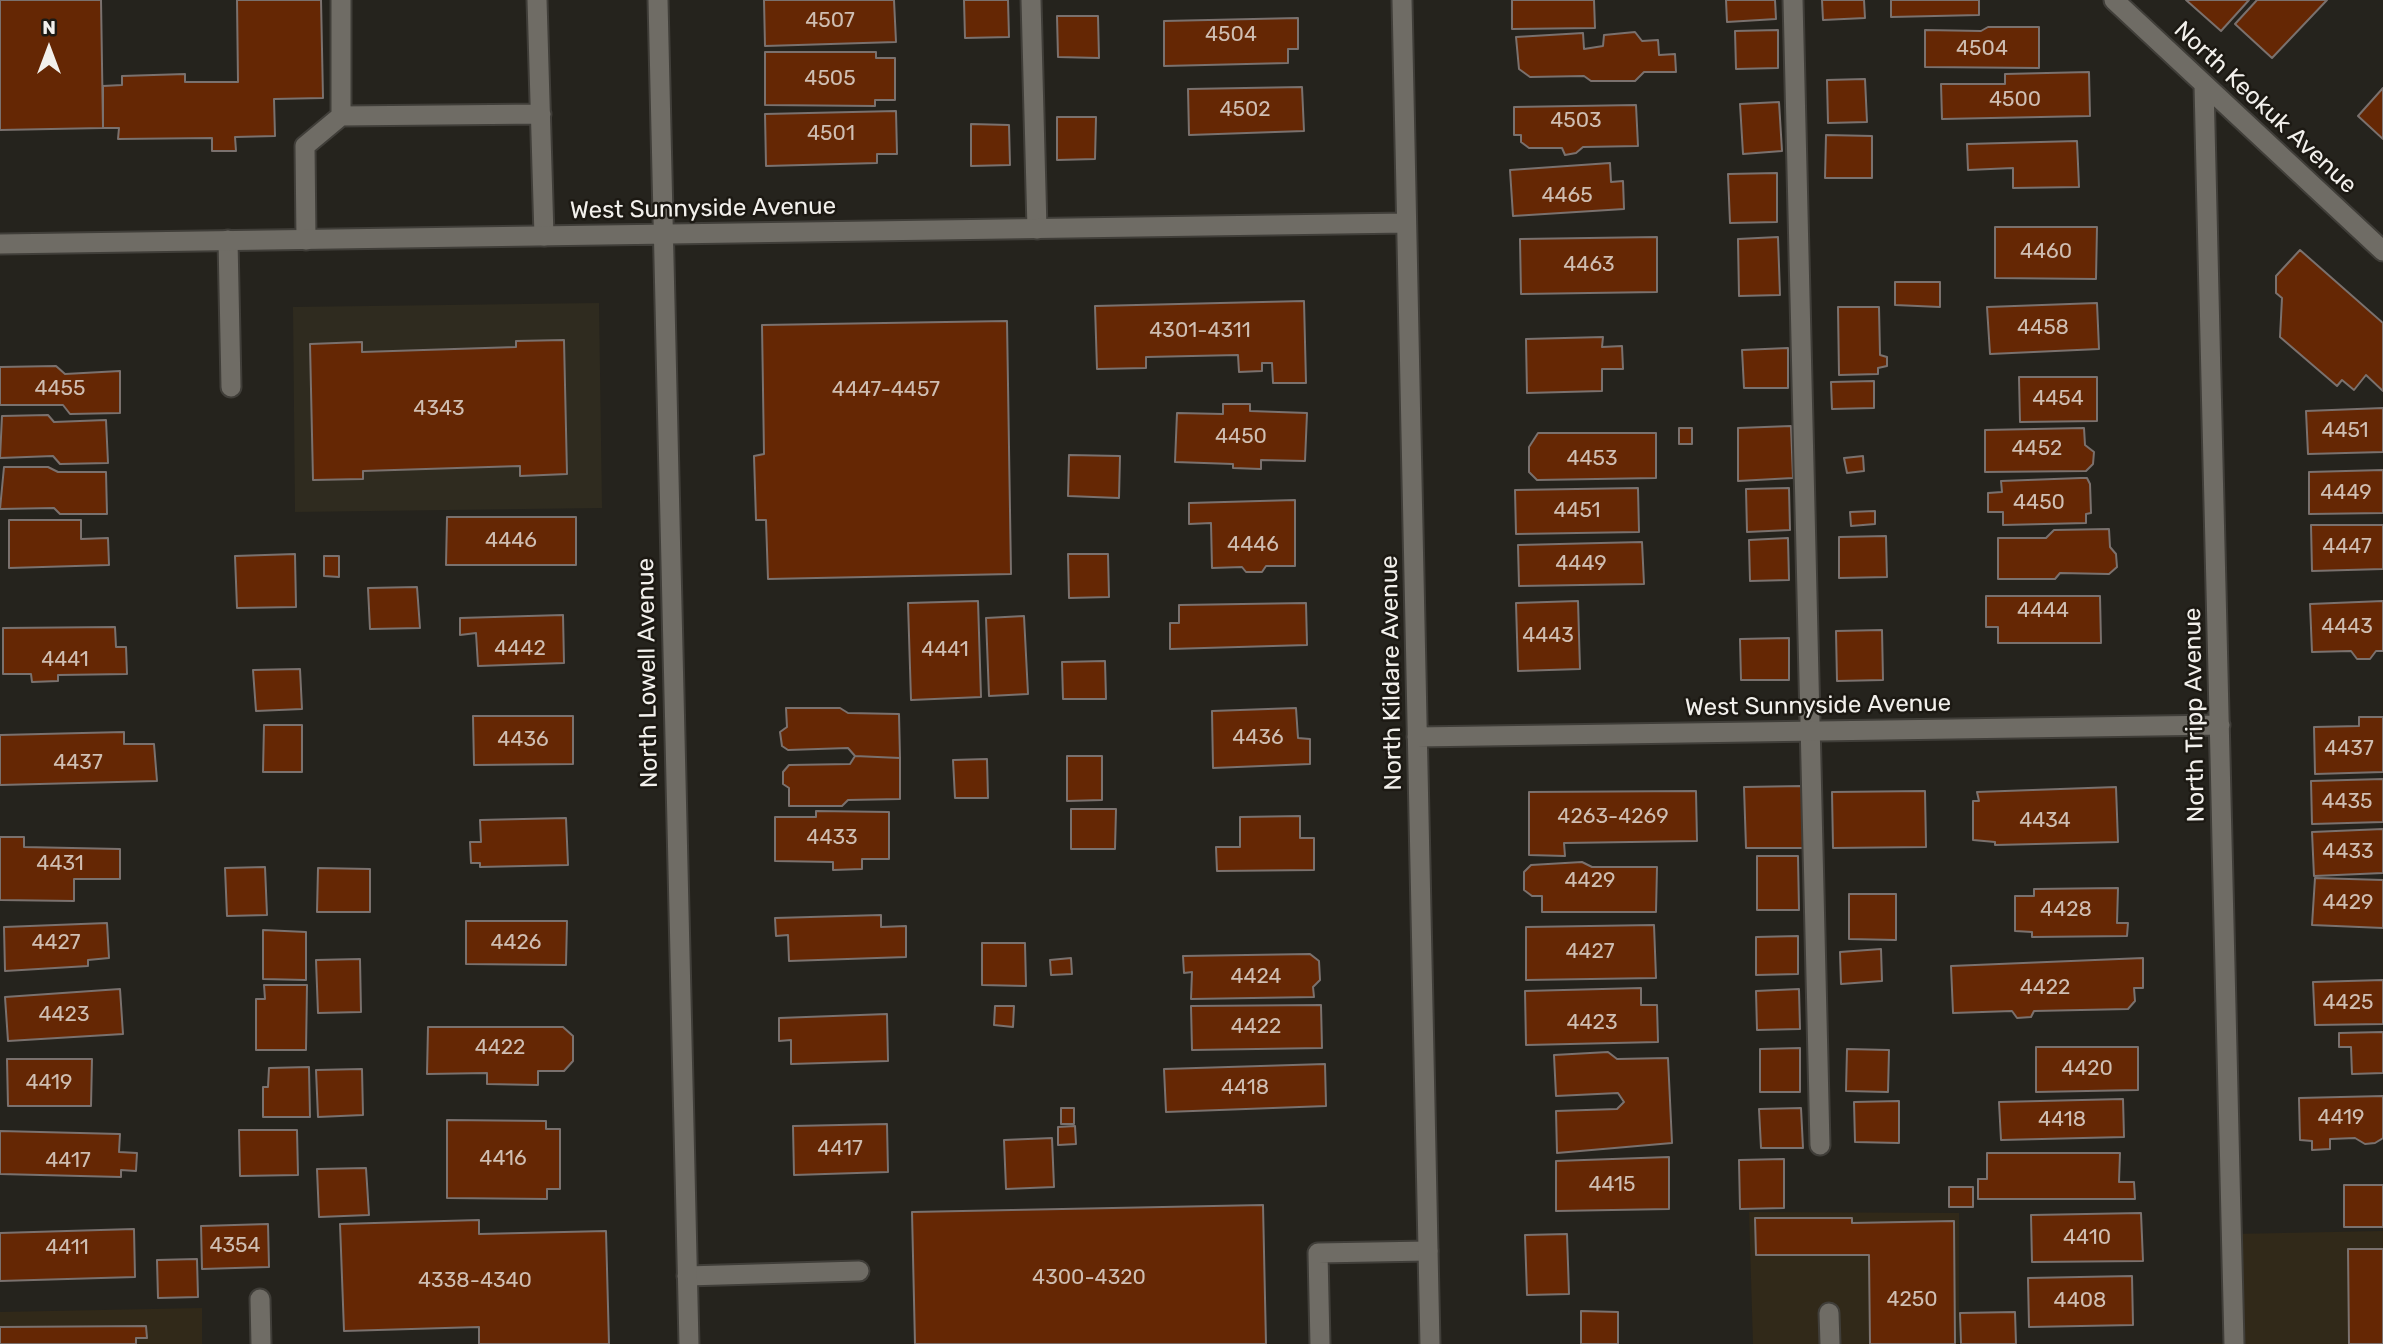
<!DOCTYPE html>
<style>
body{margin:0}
#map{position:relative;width:2383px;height:1344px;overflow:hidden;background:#25231d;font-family:Rubik,sans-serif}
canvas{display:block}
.north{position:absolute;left:14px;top:14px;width:70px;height:70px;-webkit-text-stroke:5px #1c1913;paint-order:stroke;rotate:0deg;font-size:19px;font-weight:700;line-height:28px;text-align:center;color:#f2f0ec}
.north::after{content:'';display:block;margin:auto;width:24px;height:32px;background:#f2f0ec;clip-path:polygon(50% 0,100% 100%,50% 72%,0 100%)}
</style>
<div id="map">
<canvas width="2383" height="1344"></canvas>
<div class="north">N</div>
</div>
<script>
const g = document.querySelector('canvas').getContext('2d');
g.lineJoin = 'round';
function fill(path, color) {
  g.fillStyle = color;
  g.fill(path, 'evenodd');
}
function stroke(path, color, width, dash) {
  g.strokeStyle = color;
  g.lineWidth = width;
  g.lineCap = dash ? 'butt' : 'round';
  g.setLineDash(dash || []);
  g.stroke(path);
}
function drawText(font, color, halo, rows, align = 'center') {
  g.font = font + ' Rubik,sans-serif';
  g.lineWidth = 5;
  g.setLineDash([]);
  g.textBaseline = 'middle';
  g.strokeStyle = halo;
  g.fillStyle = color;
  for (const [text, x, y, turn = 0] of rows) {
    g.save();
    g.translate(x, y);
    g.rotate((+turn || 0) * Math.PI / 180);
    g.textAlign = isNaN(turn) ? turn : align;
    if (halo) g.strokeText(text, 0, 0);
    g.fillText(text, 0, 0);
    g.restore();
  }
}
fill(new Path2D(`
 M1749 1212 1959 1213V1344H1753Z
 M2383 1231V1344H2185L2235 1343 2232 1234Z
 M202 1308V1344H0V1312Z`), '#312919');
fill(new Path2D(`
 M599 303 602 508 295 512 293 307Z`), '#2f2b1f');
const building = new Path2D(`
 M0 0H101L103 128 0 130Z
 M237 0H321L323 98 274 99 275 136 235 137 236 151H212V138L118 139 119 128H103V86L122 85V76L185 74V82H238Z
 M764 0H894L896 42 765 46Z
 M964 0H1008L1009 37 965 38Z
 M1512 0H1594L1595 28 1512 29Z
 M1726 0H1775L1776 19 1727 22Z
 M1822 0H1864L1865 18 1823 20Z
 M1891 0H1979V15L1891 17Z
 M2186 0H2249L2221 31Z
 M2257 0H2327L2272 58 2235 24Z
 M1057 16H1098L1099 58 1058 57Z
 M1298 18V49H1288V63L1164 66V21Z
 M1988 27H2039V68L1925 67V30L1981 31Z
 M1778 30V68L1736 69 1735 31Z
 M1635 32 1642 41 1658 40 1659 55 1675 54 1676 72H1644L1635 81H1591L1584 76 1530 77 1519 69 1516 37 1583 33 1584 49 1603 46 1604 35Z
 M765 52H876V58H895V100H875V106L765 105Z
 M2089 72 2090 116 1942 119 1941 84H2005V74Z
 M1865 79 1867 122 1828 123 1827 80Z
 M1302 87 1304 131 1189 135 1188 89Z
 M2383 88V139L2358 116Z
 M1779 102 1782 151 1743 154 1740 104Z
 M1636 105 1638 146 1583 147 1576 153 1565 155 1562 148H1529L1521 142V135H1514V107Z
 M896 111 897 154H877V163L766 166 765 114Z
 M1057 117H1096L1095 159 1057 160Z
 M971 124 1009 125 1010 165 971 166Z
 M1826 135 1872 136V178H1825Z
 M2077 141 2079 187 2013 188V168L1968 170 1967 144Z
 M1610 163 1611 182 1623 181 1624 209 1513 216 1510 170Z
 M1777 173V222L1730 223 1728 174Z
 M1995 227H2097L2096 279 1995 278Z
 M1657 237V292L1521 294 1520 239Z
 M1778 237 1780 295 1739 296 1738 239Z
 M2300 250 2383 323V391L2366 375 2354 390 2342 380 2337 386 2280 337 2282 298 2276 293V276Z
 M1895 282H1940V307L1895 305Z
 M1304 301 1306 383H1273L1272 363H1262V371L1239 372 1238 355 1146 357V368L1097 369 1095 306Z
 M2097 303 2099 349 1990 354 1987 307Z
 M1838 307H1879L1880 355 1887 357V366L1878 368V374L1839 375Z
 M1007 321 1011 574 768 579 766 520H756L754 456 764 454 762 325Z
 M1603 337 1602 347 1622 346 1623 369H1602V391L1527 393 1526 339Z
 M564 340 567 474 520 476V466L363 471V479L313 480 310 344 362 342V352L516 347V341Z
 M1788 348V388H1744L1742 350Z
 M56 366 65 374 120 371V413L70 414 63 405H0V367Z
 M2019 377H2097V421L2020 422Z
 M1874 381V408L1832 409 1831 382Z
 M1223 404H1250V411L1307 413 1305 461 1261 460V469L1233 468V464L1175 462 1177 413 1223 414Z
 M2383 408V452L2308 454 2306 411Z
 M48 415 54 422 106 420 108 463 60 464 53 456 0 458 2 416Z
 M1791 426 1793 478 1738 481V428Z
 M1679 428H1692V444H1679Z
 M2084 428 2085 445 2094 452 2093 464 2086 471 1985 472V430Z
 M1538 433H1656V478L1537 480 1529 472V447Z
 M1069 455 1120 456 1119 498 1068 496Z
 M1863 456 1864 471 1847 473 1844 458Z
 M4 467H48L58 472H106L107 514H60L54 508 0 509Z
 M2383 470V513L2309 514V472Z
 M2081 478H2087L2090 484 2091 513 2086 514V523L2003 525V512H1988V493L2002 492 2001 481Z
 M1638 488 1639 532 1516 534 1515 490Z
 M1789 488 1790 530 1747 532 1746 489Z
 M1295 500V566H1266L1262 572H1246L1242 567 1212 568 1211 523 1189 524V503Z
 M1875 511V524L1851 526 1850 512Z
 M447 517H576V565H446Z
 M9 520H81V539L108 538 109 565 9 568Z
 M2311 525H2383V569L2312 571Z
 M2109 529 2110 547 2116 554 2117 567 2109 574 2060 573 2055 579H1998V538H2046L2054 530Z
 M1886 536 1887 577 1839 578V537Z
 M1788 538 1789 580 1750 581 1749 540Z
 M1642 542 1644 584 1519 586 1518 545Z
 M295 554 296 607 237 608 235 556Z
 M1068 554H1108L1109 597 1069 598Z
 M324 556H339V577L324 576Z
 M417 587 420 628 370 629 368 588Z
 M1986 596H2100L2101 643H1998V627H1986Z
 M978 601 981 697 911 700 908 603Z
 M1578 601 1580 669 1518 671 1516 603Z
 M2383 601V651H2376L2370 659H2357L2351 651 2312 652 2310 604Z
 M1306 603 1307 645 1170 649V623H1179V605Z
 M563 615 564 663 478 666 476 633 460 635V618Z
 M1024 616 1028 694 989 696 986 618Z
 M115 627 116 647H126L127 674 58 675V681L32 682 31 674H3V628Z
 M1882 630 1883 680 1837 681 1836 631Z
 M1789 638V680H1741L1740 639Z
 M1105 661 1106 699H1063L1062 662Z
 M300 669 302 709 256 711 253 670Z
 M786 708H840L848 713 899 714 900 758 855 756 848 748 788 750 782 746 780 732 787 727Z
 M1296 708 1298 738 1310 739V764L1213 768 1212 711Z
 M473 716H573V764L474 765Z
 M2359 717H2383V772L2315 774 2314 727 2359 726Z
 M264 725H302V772H263Z
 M124 732V744H154L157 781 0 785V735Z
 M855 756 900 758V799L848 800 842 806H789V788L783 784V772L789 765 850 764Z
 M1067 756H1102V800L1067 801Z
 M987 759 988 798H955L953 760Z
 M2383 779V822L2312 824 2311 781Z
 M1802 786 1804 848H1746L1744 787Z
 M2116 787 2118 842 1995 845V842L1973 840V801H1979L1977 792Z
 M1696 791 1697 841 1564 843 1565 856 1529 855V792Z
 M1925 791 1926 847 1833 848 1832 792Z
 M1071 809H1116L1115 849H1071Z
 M816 811 889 812V859H862V869L833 870V862L775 861V817H816Z
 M1300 816V838H1314V870L1217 871 1216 847H1240V817Z
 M566 818 568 865 480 867V863H471L470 842H481L480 820Z
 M2383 829V873L2314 876 2312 832Z
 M0 837H24V847L120 849V879H74V901L0 900Z
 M1757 856H1798L1799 910H1757Z
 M1582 862 1592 867H1657L1656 912H1542V896H1532L1524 890V872L1531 865Z
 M265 867 267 915 227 916 225 868Z
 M318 868 370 869V912H317Z
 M2315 878 2383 880V928L2312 925Z
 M2118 888 2117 923H2128L2127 936 2032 937V932L2015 931V896H2034V889Z
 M1849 894H1896V940L1849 939Z
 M881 915V927L906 926V957L789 961 788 935 776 936 775 918Z
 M466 921H567L566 965 466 964Z
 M107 923 109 958 88 960V966L5 971 4 927Z
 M1654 925 1656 978 1526 980V927Z
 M263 930 306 932V980L263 979Z
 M1798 936V974L1756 975V937Z
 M982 943H1025L1026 986 982 985Z
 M1881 949 1882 981 1841 984 1840 952Z
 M1310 954 1319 961 1320 980 1313 987 1314 997 1191 999 1192 972 1184 973 1183 956Z
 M1071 958 1072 974 1051 975 1050 960Z
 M2143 958V988H2134L2135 1001 2128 1009 2034 1011 2031 1017 2017 1018 2012 1011 1953 1013 1951 966Z
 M360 959 361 1012 318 1013 316 960Z
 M2383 980V1024L2315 1025 2313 982Z
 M264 985H307L306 1050H256V999H265Z
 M1641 988V1005H1657L1658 1042 1526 1045 1525 991Z
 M120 989 123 1034 8 1041 5 997Z
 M1799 989 1800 1029 1757 1030 1756 991Z
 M1321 1005 1322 1048 1192 1050 1191 1006Z
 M995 1006H1014L1013 1027 994 1025Z
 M887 1014 888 1061 791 1064V1040L779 1041V1018Z
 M428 1027H563L573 1036V1061L564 1071H538V1085L487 1084V1073L427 1074Z
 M2383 1032V1073L2352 1074 2351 1047H2339V1033Z
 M2036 1047H2138V1090L2036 1092Z
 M1800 1048V1092H1760V1049Z
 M1847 1049 1889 1050 1888 1092 1846 1091Z
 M1608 1052 1617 1059 1668 1058 1672 1143 1557 1153 1556 1111 1617 1109 1624 1102 1618 1093 1556 1096 1554 1055Z
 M7 1059H92L91 1106H8Z
 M1325 1064 1326 1106 1166 1112 1164 1069Z
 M309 1067 310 1117H263V1087H268L269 1068Z
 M362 1069 363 1115 318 1117 316 1070Z
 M2383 1096V1138L2375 1143 2365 1144 2355 1138 2330 1139V1149L2312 1150V1141L2300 1140 2299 1098Z
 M2123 1099 2124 1137 2001 1140 1999 1102Z
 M1899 1101V1143L1855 1142 1854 1102Z
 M1061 1108H1074V1124H1061Z
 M1801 1108 1803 1148H1761L1759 1109Z
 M447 1120 546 1121V1129H560V1189H547V1199L447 1198Z
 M887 1124 888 1172 794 1175 793 1126Z
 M1075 1126 1076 1144 1058 1145V1127Z
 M239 1130H297L298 1175 240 1176Z
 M0 1131 120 1134 119 1152 137 1153 136 1171 121 1170V1177L0 1174Z
 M1052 1138 1054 1187 1006 1189 1004 1140Z
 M1987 1153H2120L2119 1182H2134L2135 1199H1978V1179H1987Z
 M1669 1157V1209L1556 1211V1161Z
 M1784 1159V1208L1740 1209 1739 1160Z
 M366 1168 369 1215 319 1217 317 1169Z
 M2344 1185H2383V1227H2344Z
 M1949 1187H1973V1207H1949Z
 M1263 1205 1266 1344H915L912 1212Z
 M2141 1213 2143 1261 2032 1262 2031 1215Z
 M1755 1218H1852V1223L1954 1221 1955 1344H1870L1869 1255H1756Z
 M479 1220V1234L606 1231 609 1344H479V1327L344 1331 340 1224Z
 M268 1224 269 1267 202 1269 201 1226Z
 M134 1229 135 1277 0 1281V1233Z
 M1567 1234 1569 1294 1527 1295 1525 1235Z
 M2348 1249H2383V1344H2349Z
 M197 1259 198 1297 158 1298 157 1260Z
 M2132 1276 2133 1325 2029 1327 2028 1278Z
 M1581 1311 1618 1312V1344H1581Z
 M2015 1312 2016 1344H1961L1960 1313Z
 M146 1326 147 1338H136V1344H0V1327Z`);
fill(building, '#652704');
stroke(building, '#7a716e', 2);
const service = new Path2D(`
 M537 0 544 236
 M1031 0 1037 229
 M1793 0 1820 1145
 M341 116 541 114
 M228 240 231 387
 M306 240 305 146 341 116V0
 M687 1276 859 1271
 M260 1299 261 1344
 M1829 1313 1830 1344
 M1320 1344 1318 1253 1428 1251`);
const minor = new Path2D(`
 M658 0 689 1344
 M1402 0 1430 1344
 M2114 0 2383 251
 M2204 85 2234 1344
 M0 244 1406 223
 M1417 737 2220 725`);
stroke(service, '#403e39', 23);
stroke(minor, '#403e39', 23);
stroke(service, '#6f6c65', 19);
stroke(minor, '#6f6c65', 19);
drawText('21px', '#cfbeb2', null, [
 ["4507",830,21],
 ["4504",1231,35],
 ["4504",1982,49],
 ["4505",830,79],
 ["4500",2015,100],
 ["4502",1245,110],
 ["4503",1576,121],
 ["4501",831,134],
 ["4465",1567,196],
 ["4460",2046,252],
 ["4463",1589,265],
 ["4458",2043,328],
 ["4301-4311",1200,331],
 ["4455",60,389],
 ["4447-4457",886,390],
 ["4454",2058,399],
 ["4343",439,409],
 ["4451",2345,431],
 ["4450",1241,437],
 ["4452",2037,449],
 ["4453",1592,459],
 ["4449",2346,493],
 ["4450",2039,503],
 ["4451",1577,511],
 ["4446",511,541],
 ["4446",1253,545],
 ["4447",2347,547],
 ["4449",1581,564],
 ["4444",2043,611],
 ["4443",2347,627],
 ["4443",1548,636],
 ["4442",520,649],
 ["4441",945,650],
 ["4441",65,660],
 ["4436",1258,738],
 ["4436",523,740],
 ["4437",2349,749],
 ["4437",78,763],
 ["4435",2347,802],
 ["4263-4269",1613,817],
 ["4434",2045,821],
 ["4433",832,838],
 ["4433",2348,852],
 ["4431",60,864],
 ["4429",1590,881],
 ["4429",2348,903],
 ["4428",2066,910],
 ["4427",56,943],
 ["4426",516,943],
 ["4427",1590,952],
 ["4424",1256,977],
 ["4422",2045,988],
 ["4425",2348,1003],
 ["4423",64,1015],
 ["4423",1592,1023],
 ["4422",1256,1027],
 ["4422",500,1048],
 ["4420",2087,1069],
 ["4419",49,1083],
 ["4418",1245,1088],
 ["4419",2341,1118],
 ["4418",2062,1120],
 ["4417",840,1149],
 ["4416",503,1159],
 ["4417",68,1161],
 ["4415",1612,1185],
 ["4410",2087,1238],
 ["4354",235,1246],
 ["4411",67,1248],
 ["4300-4320",1089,1278],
 ["4338-4340",475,1281],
 ["4250",1912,1300],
 ["4408",2080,1301]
]);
drawText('24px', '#f2f0ec', '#1c1913', [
 ["North Keokuk Avenue",2265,108,43],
 ["West Sunnyside Avenue",703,209,-1],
 ["North Lowell Avenue",648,673,-91],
 ["North Kildare Avenue",1392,673,-91],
 ["West Sunnyside Avenue",1818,706,-1],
 ["North Tripp Avenue",2195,715,-91]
]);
</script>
